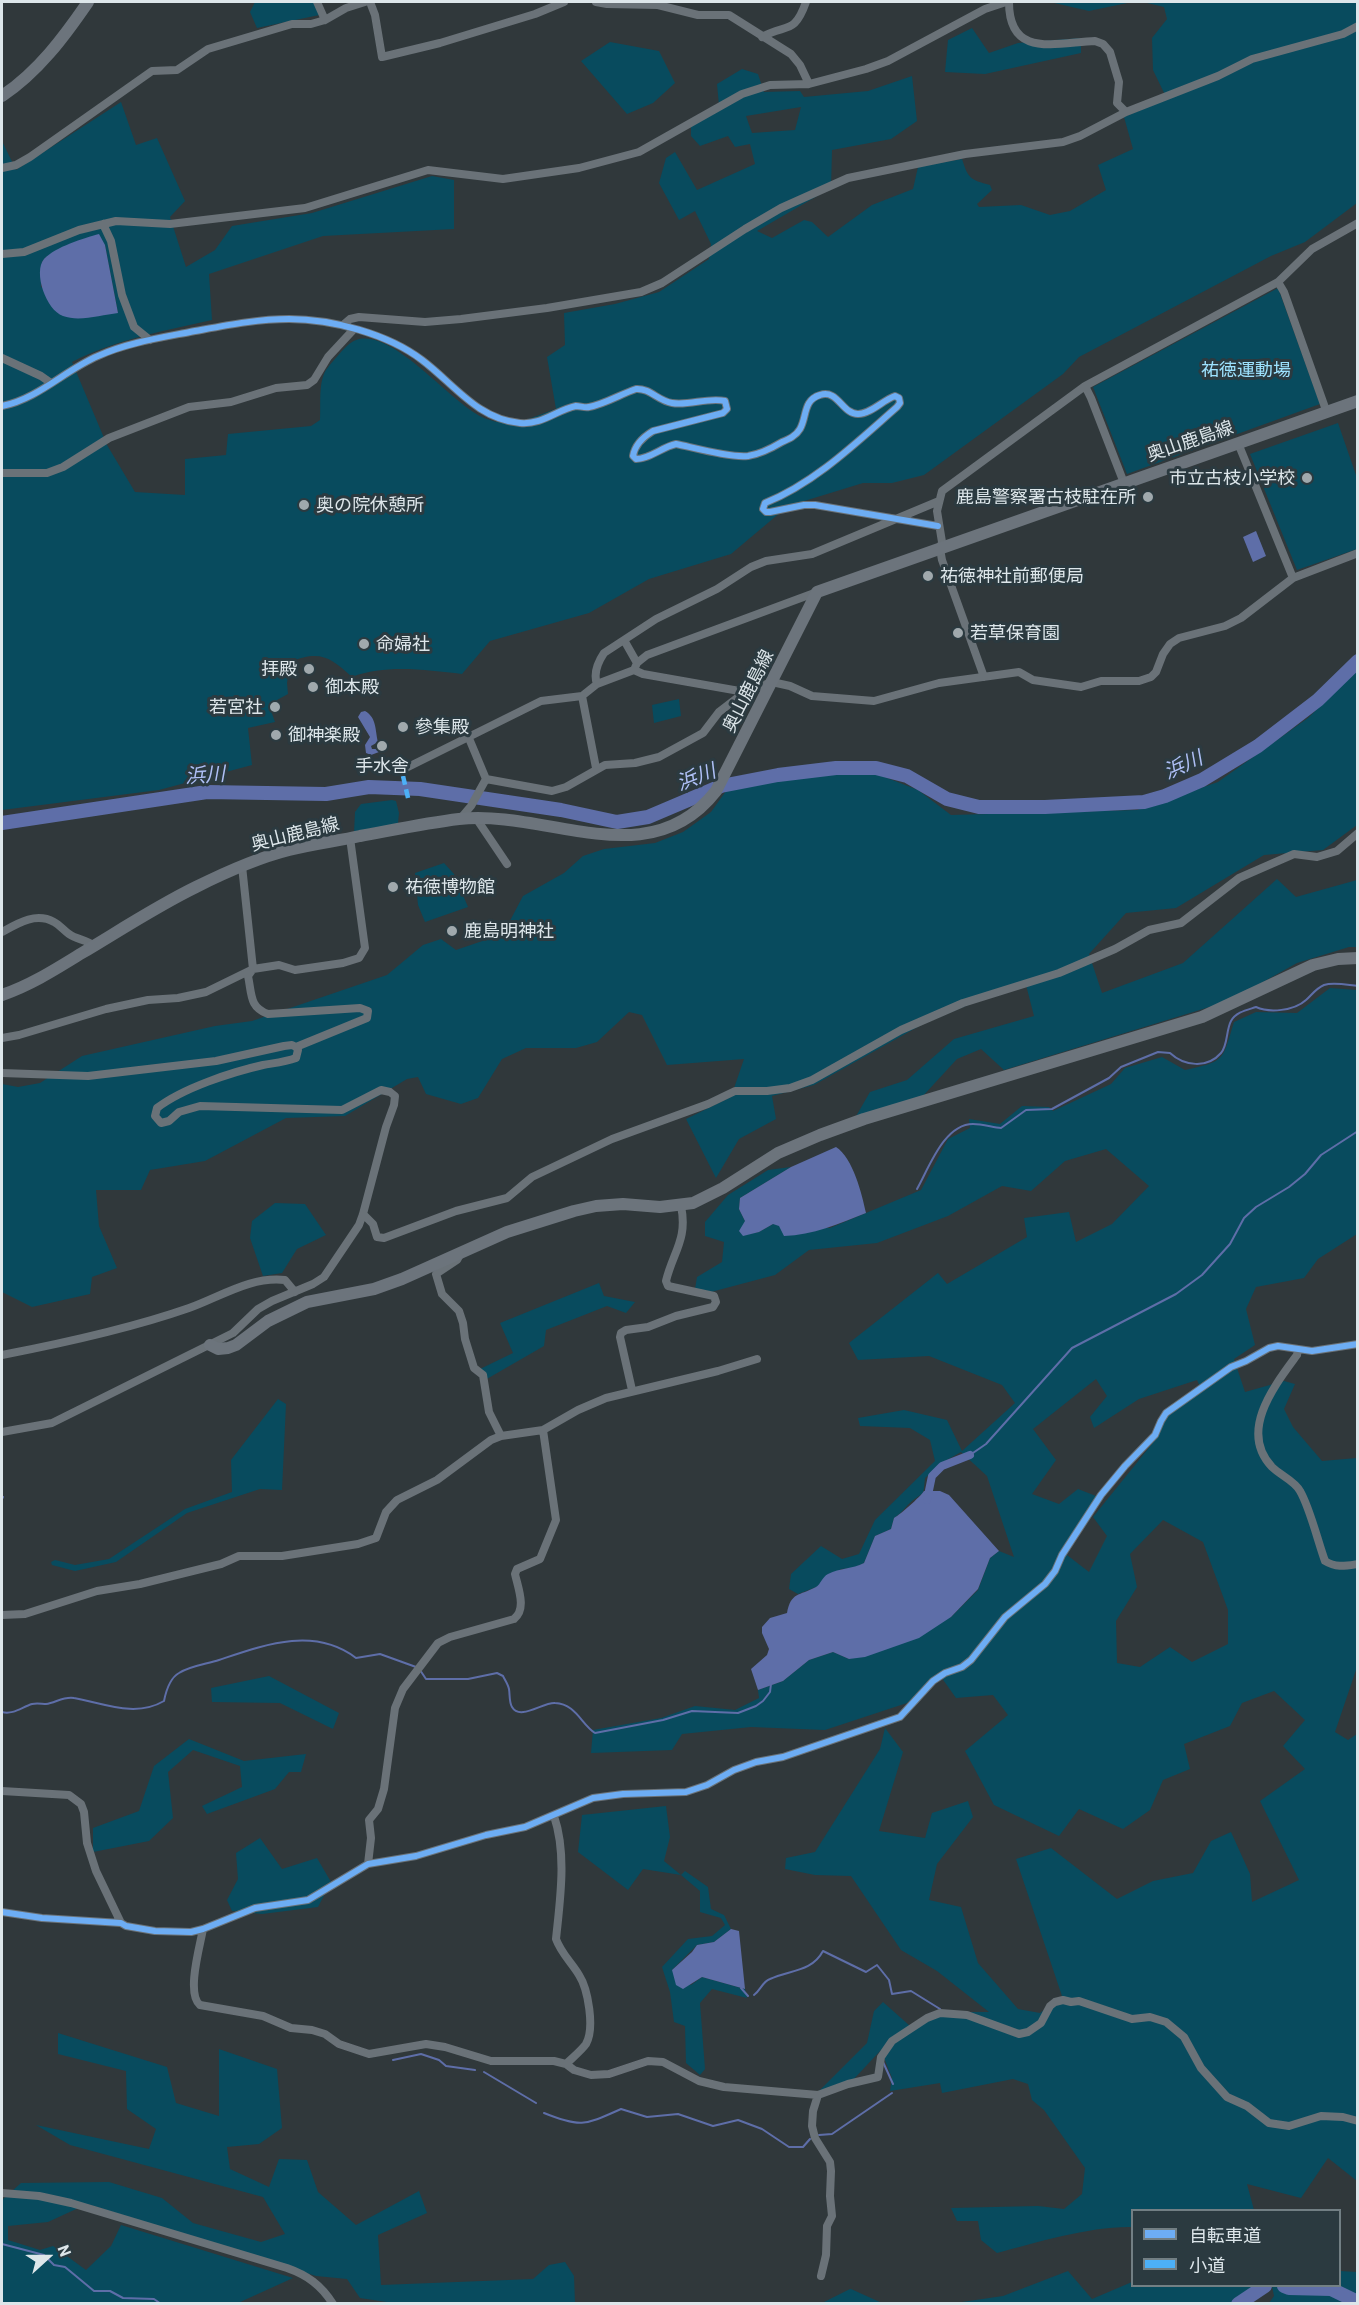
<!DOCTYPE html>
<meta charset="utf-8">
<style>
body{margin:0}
#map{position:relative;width:1359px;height:2305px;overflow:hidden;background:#30383b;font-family:Barlow,"Noto Sans JP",sans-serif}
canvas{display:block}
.frame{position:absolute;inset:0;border:3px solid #dde6ea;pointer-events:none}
.legend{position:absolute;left:1131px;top:2209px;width:210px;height:78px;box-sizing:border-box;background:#2b3a40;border:2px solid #727f84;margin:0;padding:8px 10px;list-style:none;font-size:18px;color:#dde6ea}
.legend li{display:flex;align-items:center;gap:12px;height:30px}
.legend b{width:30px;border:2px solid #727f84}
.north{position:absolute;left:18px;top:2227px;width:60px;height:60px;-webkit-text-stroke:4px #2b3a40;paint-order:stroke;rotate:69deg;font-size:16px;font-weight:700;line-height:24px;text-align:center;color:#dde6ea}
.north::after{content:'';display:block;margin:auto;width:21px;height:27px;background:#dde6ea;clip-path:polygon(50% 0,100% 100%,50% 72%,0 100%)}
</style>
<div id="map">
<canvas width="1359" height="2305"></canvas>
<div class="frame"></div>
<ul class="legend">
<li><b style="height:8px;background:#6dadf4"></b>自転車道</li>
<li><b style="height:8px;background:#4cb0f7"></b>小道</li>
</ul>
<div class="north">N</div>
</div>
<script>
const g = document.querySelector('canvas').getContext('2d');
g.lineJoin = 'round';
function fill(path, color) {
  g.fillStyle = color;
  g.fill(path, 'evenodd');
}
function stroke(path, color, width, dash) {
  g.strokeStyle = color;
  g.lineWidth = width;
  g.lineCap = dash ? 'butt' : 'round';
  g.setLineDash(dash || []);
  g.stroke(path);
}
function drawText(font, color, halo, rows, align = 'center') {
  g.font = font + ' Barlow,"Noto Sans JP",sans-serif';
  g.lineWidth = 6;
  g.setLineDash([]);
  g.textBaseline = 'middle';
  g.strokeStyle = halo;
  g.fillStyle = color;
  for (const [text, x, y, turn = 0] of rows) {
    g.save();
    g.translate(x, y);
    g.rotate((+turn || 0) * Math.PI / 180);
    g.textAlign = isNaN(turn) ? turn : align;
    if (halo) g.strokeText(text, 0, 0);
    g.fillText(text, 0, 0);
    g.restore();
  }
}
fill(new Path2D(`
 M255 2H321L324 14 257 28 250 12Z
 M1050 2H1132L1089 11Z
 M1143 2H1357V203L1305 242 1271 256 1079 357 1063 374 924 475 892 483H863L788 506 731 554 649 579 589 613 490 641 462 674C426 670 386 664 352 677 330 657 320 650 290 662L287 683 288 694 277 700 276 704 270 708 275 722 248 728 252 765 159 790 2 810V141L16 170 121 102 136 145 157 138 185 201 170 217 186 267 215 250 232 226 312 213 432 176 454 180V229L323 236 209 274 212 320C164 331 117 339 72 362L107 445 135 492 185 495V459L226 455 228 434 311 426 320 420C321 405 318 383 326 370 330 364 336 358 341 352 347 346 351 341 359 339 396 332 449 401 482 417 510 430 529 418 556 409L547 357 565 345 564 313 615 304 659 292 709 259 711 244 695 211 679 220 659 183 666 158 675 152 697 190 755 164 750 144 735 147 728 136 700 146 691 136V121L719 105 717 84 742 69 758 74 764 92 800 91 804 97 868 91 912 76 917 121 891 139 832 150 831 188 757 231 772 238 804 220 812 222 828 237 872 205 913 189 918 167 962 159C968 178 970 180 990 185L992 190 977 204 979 207 1021 205 1050 215 1070 211 1106 190 1098 165 1133 149 1124 117 1167 99 1153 70 1152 38 1167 19 1164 7ZM801 107 795 130 752 133 746 116ZM105 245 118 313 41 287 42 262 46 257Z
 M972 28 989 53 1018 43 1081 38V53L985 74 945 72 948 40Z
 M610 42 659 51 675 83 653 103 627 114 581 61Z
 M1278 288 1320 404 1127 474 1093 387Z
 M1338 423 1357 478V549L1297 570 1250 454Z
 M1357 670V825L1323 850 1264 855 1176 908 1126 913 1089 954 1102 993 1183 963 1277 879 1296 897 1357 880V947H1349L1297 963 1229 1001 1004 1070 981 1049 957 1059 922 1097 855 1118 870 1092 907 1080 954 1039 1034 1016 1025 981 923 1024 814 1085 772 1096 776 1119 739 1139 716 1178 686 1119 731 1097 744 1059 667 1065 642 1015 629 1012 597 1042 576 1048H526L502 1059 478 1098 461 1104 426 1094 418 1077 407 1079 345 1116 286 1118 205 1161 150 1170 141 1190H96L99 1226 117 1268 92 1277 90 1294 32 1307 2 1292V1084L18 1087 40 1083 82 1056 215 1026 252 1021 387 975 423 945 441 939 456 950 503 934 523 896 564 873 583 856 604 849 655 843 683 832 711 812 726 791 810 774H877L918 790 951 815 1137 810 1218 782 1308 718Z
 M679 699 681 716 654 723 652 705Z
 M392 800 396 801 399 813 398 823 354 833 355 812 361 804Z
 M444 863 454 874 468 907 425 922 418 905 415 873Z
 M1330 988 1357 990V1234L1318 1259 1304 1278 1256 1287 1246 1309 1255 1345 1234 1359 1245 1392 1284 1381 1295 1384 1284 1409 1293 1427 1322 1461 1357 1458V1667L1335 1732 1348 1740 1357 1734V2181L1328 2158 1301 2198 1247 2184 1254 2210H1132V2227C1091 2226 1038 2242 997 2253L981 2240 978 2221H957L951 2208 1038 2206 1064 2209 1082 2194 1085 2168 1044 2110 1032 2100 1028 2084 1013 2079 942 2093 940 2083 890 2091 892 2078 881 2050 852 2081 814 2096 867 2043 874 2011 883 2002 910 2026 932 2012H989L937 1971 901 1950 851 1876 815 1875 785 1869 786 1858 815 1852 880 1749 885 1728 903 1752 879 1831 925 1838 932 1813 968 1801 973 1817 937 1864 929 1900 961 1907 978 1963 1018 2009 1040 2013 1062 1996 1016 1859 1051 1848 1117 1899 1153 1881 1193 1873 1211 1841 1231 1832 1250 1874 1252 1902 1299 1880 1260 1801 1305 1769 1283 1746 1305 1720 1274 1691 1242 1703 1230 1726 1184 1744 1190 1769 1163 1780 1150 1810 1123 1829 1079 1809 1059 1836 994 1805 965 1751 1008 1715 993 1695 956 1698 939 1674 907 1703 825 1730 751 1727 682 1734 672 1750 591 1753 593 1730 661 1718 695 1706 735 1710 759 1698 758 1690 783 1681 809 1660 833 1652 849 1659 951 1617 978 1590 990 1558 999 1551 1014 1557 987 1476 961 1452 945 1461 925 1478C923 1497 925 1491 912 1501 905 1507 903 1512 894 1518L891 1529 875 1536 864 1563 854 1568 841 1569 819 1586 798 1594 789 1589 791 1574 821 1546 842 1559 859 1554 875 1520 935 1461 930 1440 910 1428 860 1426 858 1418 904 1410 947 1420 962 1451 1015 1403 1002 1385 929 1356 858 1360 849 1343 938 1273 947 1284 1027 1237 1024 1218 1069 1212 1076 1242 1112 1224 1149 1186 1106 1149 1065 1161 1031 1191 1002 1186 948 1216 877 1243 809 1250 775 1275 711 1292 695 1289 697 1277 722 1262 724 1242 705 1236V1222L728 1195 768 1170 791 1167 740 1198 739 1209 745 1221 743 1235 759 1232 773 1224 830 1228 921 1190 948 1139 970 1128 969 1119 1000 1124 1022 1106 1049 1107 1053 1111 1111 1084 1125 1068 1162 1057 1185 1070C1226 1061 1222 1061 1234 1022L1256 1012 1297 1013ZM1096 1379 1107 1396 1090 1417 1094 1428 1139 1399 1197 1380 1202 1391 1162 1414 1156 1439 1093 1517 1107 1536 1089 1572 1067 1555 1096 1496 1078 1489 1059 1504 1032 1494 1056 1460 1033 1429ZM1163 1520 1203 1542 1228 1610V1644L1192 1662 1170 1647 1140 1667 1117 1663 1116 1621 1137 1587 1130 1554Z
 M275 1203 305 1204 326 1235 297 1249 282 1273 263 1276 250 1238 252 1221Z
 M599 1283 604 1296 635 1302 626 1313 607 1306 546 1330 544 1346 485 1380 480 1369 513 1353 500 1323Z
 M278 1399 286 1404 282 1490 260 1489 187 1513 116 1562 75 1571 52 1565 51 1562 55 1560 75 1565 109 1559 185 1509 232 1492 231 1460Z
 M269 1676 339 1713 333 1729 280 1703 212 1702 211 1688Z
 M189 1739 244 1761 306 1754 301 1772H289L275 1789 207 1814 202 1806 242 1787 240 1766 193 1750 168 1772 173 1818 149 1841 93 1852V1828L139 1811 154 1766Z
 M666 1806 670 1837 664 1861 681 1875 685 1871 708 1887 711 1909 724 1915 731 1929 714 1942 697 1945 672 1970 691 1985 702 1977 745 1989 747 1998 712 1989 700 2003 705 2069 700 2075 686 2063 685 2026 674 2022 670 1992 662 1967 688 1939 712 1936 725 1925 721 1918 700 1912V1891L681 1875 643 1869 628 1890 578 1852 582 1815Z
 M260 1838 282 1869 317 1858 331 1882 318 1907 262 1914 232 1911 227 1900 238 1879 236 1853Z
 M58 2033 167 2067 176 2103 219 2116V2049L277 2069 282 2128 259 2144 227 2147 230 2169 269 2187 279 2159 307 2160 318 2192 356 2225 419 2191 427 2213 378 2235 381 2285 533 2279 549 2265 565 2262 574 2276 575 2303 400 2304 360 2298 347 2279 316 2276 87 2204 48 2222 8 2226V2240L40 2250 53 2246 86 2270 111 2246 121 2225 293 2278 238 2303H2V2200L21 2183 109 2182 162 2198 193 2223 261 2242 285 2234 263 2197 70 2145 36 2125 149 2149 156 2129 127 2109 126 2071 58 2054Z
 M1068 2271 1092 2299 1132 2282V2286H1258L1231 2303H955L1003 2296Z
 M1340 2271 1357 2272V2303H1269L1274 2296 1272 2286H1340Z
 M850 2289H851L882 2303H822Z`), '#084b5e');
fill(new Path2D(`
 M99 234 105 245 118 313C101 315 79 322 63 316 46 310 33 272 44 259 55 247 84 238 99 234Z
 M1256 531 1266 556 1253 562 1243 537Z
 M365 711C377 718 375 730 378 742L371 746 372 749H377L379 752 371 755 366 753 365 745 370 737 358 717 361 712Z
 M836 1147C853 1158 862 1194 866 1213 839 1224 813 1235 784 1236L779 1226 773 1224 759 1232 743 1236 739 1231 745 1221 739 1209 740 1198 791 1167Z
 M924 1491H940L949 1495 999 1551 990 1558 978 1589 951 1617 919 1638 865 1657 849 1659 833 1652 809 1660 783 1681 758 1690 751 1669 767 1655 769 1649 762 1633V1627L770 1618 787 1613C791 1592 799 1596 816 1587 821 1584 822 1577 828 1574 840 1568 852 1569 864 1563L875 1536 891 1529 894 1518C901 1514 920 1497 924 1491Z
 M731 1929 739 1931 745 1989 702 1977 683 1989 676 1985 672 1970 692 1952 697 1945 714 1942Z`), '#5e6ea8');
stroke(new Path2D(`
 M917 1189C929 1168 944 1124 973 1124 982 1124 992 1127 1001 1128L1026 1110 1052 1109 1109 1078 1121 1067 1158 1052 1170 1053C1184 1066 1207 1069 1221 1053 1228 1045 1226 1030 1231 1021 1236 1012 1247 1010 1256 1007 1269 1013 1294 1011 1306 1000 1312 995 1315 989 1324 985 1334 982 1347 985 1358 986
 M970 1455 986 1444 1072 1348 1176 1294 1202 1275 1230 1244 1244 1218 1256 1207 1289 1187 1305 1174 1321 1155 1358 1131
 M2 1499 3 1497
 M420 1670 426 1679H468L497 1673 503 1676C505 1680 508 1684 509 1689 510 1695 509 1702 512 1707 520 1721 543 1702 555 1703 576 1704 581 1724 595 1733L663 1720 692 1711 738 1713 756 1706 763 1701 770 1692 771 1684
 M2 1712C13 1715 22 1707 32 1704 37 1703 42 1704 46 1704 55 1703 64 1696 74 1698 103 1703 135 1718 164 1701 166 1691 170 1678 179 1673 190 1666 207 1664 219 1660 264 1645 314 1626 356 1658L380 1654 416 1667
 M741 1988 748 1996
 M754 1995C761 1990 762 1982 770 1979 789 1970 812 1972 823 1951L866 1972 877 1965 889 1980 892 1994 911 1991 940 2009
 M393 2060 421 2054 439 2060 446 2066 475 2070
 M883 2062 893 2084
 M484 2072 536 2103
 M544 2113C581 2128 585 2125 621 2109L647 2117 678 2114 713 2126 738 2120 762 2129 789 2147H803L810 2139
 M819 2135 832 2134 892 2093
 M2 2244 44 2255 54 2265 65 2267 94 2291H110L123 2298 154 2299 161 2304`), '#5e6ea8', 2);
stroke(new Path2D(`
 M927 1500 932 1476 942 1466 970 1455`), '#5e6ea8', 8);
stroke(new Path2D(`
 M2 823 207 792 326 794 369 787 420 789 561 810 617 822 648 817 721 786 778 775 836 768H876L907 776 947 799 979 807H1045L1144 802 1165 796 1202 780 1258 746 1318 700 1358 661
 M1284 2286 1289 2288 1331 2289 1358 2302
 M1238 2304 1265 2286`), '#5e6ea8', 14);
stroke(new Path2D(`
 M317 2 325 20
 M370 2 375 15 382 57 440 43 535 14 564 2
 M596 2 607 4 658 5 698 15H729L791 54 800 65 809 84
 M1009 2C1009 58 1054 43 1095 41L1103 44 1110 52 1119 82 1117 103 1126 112
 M762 37C786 23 794 36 806 2
 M2 168 16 165 30 157 152 71 177 70 208 49 292 24H311L325 20 346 8 365 2
 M103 224 111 241 122 295 134 327 150 340
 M2 254 24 252 79 230 116 221 170 224 305 208 428 170 503 179 579 168 639 152 742 94 770 85 809 84 866 69 888 61 985 9 1006 2
 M1278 282 1284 292 1327 413
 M343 325 350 319 359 317 425 322 461 319 547 308 641 292 662 283 745 229 781 208 848 178 965 154 1063 142 1080 136 1126 112 1218 76 1252 59 1343 34 1358 26
 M2 358 41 376 51 383
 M1085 386 1091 398 1124 483
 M2 406C38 399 65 370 98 356 127 343 159 338 190 332 223 326 256 319 289 319 332 319 388 334 422 360 454 384 477 419 520 423 543 425 556 410 576 406 580 406 585 408 589 407 605 404 621 394 636 389 650 388 658 401 672 403 689 406 708 397 725 401L727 409 723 413 653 431C643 437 635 444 633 456L636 459C650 459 662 447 676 444 695 448 731 458 748 456 761 454 772 448 782 442 789 439 796 436 800 429 807 417 803 400 820 395 838 389 842 414 858 414 871 414 883 400 895 396L899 398 900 403 897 407C857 442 815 483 765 503L763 509 766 512H770L804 505H815L938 526
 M1238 443 1293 578
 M2 473H47L63 467 109 438 189 407 231 402 276 388 307 385 314 380 328 357 354 329
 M624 640 637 663
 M634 670 643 674 745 692
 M984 677 942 560 940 549 942 542 937 511 942 491 1085 386 1278 282 1312 249 1358 223
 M597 684C593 673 598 662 604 653L656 619 717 589 751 567 766 561 812 554 939 501
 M582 696 596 768
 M402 770 541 701 582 696 597 684 634 670 637 663 647 655 817 592
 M486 779 552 791 566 787 605 765 635 763 659 757 703 733 719 712 745 692 772 682 790 686 812 696 874 701 939 683 1019 672 1033 680 1081 687 1101 681H1139L1151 677 1156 672 1163 654 1170 644 1179 638 1225 626 1241 618 1293 578 1358 553
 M476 818 507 864
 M460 819 471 806 486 779 468 736
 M2 932C18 923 36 912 54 922 60 925 64 931 69 934 77 940 86 939 94 946
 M2 1038 19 1035 106 1009 148 1000 178 998 206 992 253 969 279 965 295 970 343 963 359 958 365 948 350 838
 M2 1073 88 1076 216 1061 284 1046 292 1045 296 1047 367 1018 368 1011 360 1008 268 1014C249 1007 252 994 248 976L253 969 242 866
 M363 1214 373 1224 377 1237 384 1238 456 1211 507 1198 532 1177 612 1139 708 1104 735 1091H767L790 1088 812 1080 901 1030 963 1003 1059 973 1115 949 1149 930 1181 923 1239 878 1294 854 1317 857 1337 851 1358 833
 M461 1253 457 1260 436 1274 442 1294 459 1311 463 1323 465 1339 474 1368 483 1375 489 1412 501 1436
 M1298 1349 1297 1355C1275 1385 1238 1431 1272 1467 1280 1475 1295 1481 1300 1491 1310 1508 1318 1542 1325 1561 1336 1568 1345 1566 1358 1564
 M2 1355C64 1343 129 1329 189 1308 220 1297 251 1276 285 1280L295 1292
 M632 1390 620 1337 621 1333 626 1330 648 1327 676 1316 713 1307 716 1302 714 1296 668 1286 666 1281C673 1252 688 1239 681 1206
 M2 1432 52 1423 233 1333 258 1309 272 1301 313 1284 324 1277 359 1225 363 1214 386 1127 394 1105 395 1096 390 1092 381 1090 342 1110 200 1106 179 1112 169 1121 161 1123 155 1116 157 1108C183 1088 232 1072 263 1065 274 1063 285 1062 296 1058L298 1050 296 1047
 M2 1615 25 1614 97 1591 140 1584 221 1564 239 1556H282L358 1544 376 1538 386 1512 397 1500 437 1480 491 1440 501 1436 543 1430 578 1410 606 1398 718 1371 757 1359
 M2 1791 69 1795 81 1804 84 1812 87 1843 96 1871 121 1923
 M554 1816C567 1854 560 1900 556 1939 561 1953 571 1962 579 1975 588 1989 595 2028 586 2044 581 2051 572 2058 566 2064
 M368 1864 371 1838 369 1820 378 1809 384 1789 395 1708 403 1689 438 1643 450 1637 514 1619C527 1609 518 1588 515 1574L517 1569 540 1559 556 1520 543 1430
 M2 1912 42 1918 121 1923 126 1926 155 1931 191 1932 203 1929 255 1908 308 1900 368 1864 416 1856 486 1835 525 1827 593 1798 623 1794 686 1792 707 1785 734 1770 756 1762 783 1757 900 1717 933 1681 945 1673 962 1667 971 1660 1005 1617 1045 1584 1055 1571 1062 1555 1101 1495 1125 1466 1155 1435 1161 1421 1166 1413 1231 1367 1246 1361 1269 1348 1278 1346 1312 1351 1358 1344
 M203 1929C200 1946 186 1994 200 2005L263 2016 291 2028 312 2030 325 2034 339 2044 369 2054 426 2044 445 2047 491 2061H554L566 2064 574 2070 591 2075 609 2074 648 2061 663 2062 699 2081 724 2087 818 2095 848 2084 878 2077 881 2057 892 2041 927 2018 940 2013 967 2015 1019 2034 1028 2032 1041 2023 1050 2006 1055 2002 1063 2000 1071 2002 1079 2001 1132 2019 1150 2017 1166 2022 1184 2037 1201 2068 1227 2097 1247 2106 1269 2123 1289 2126 1321 2116 1343 2117 1358 2121
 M818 2095 813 2111 812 2126 815 2138 830 2162 831 2171 830 2196 832 2216 827 2226 826 2255 821 2276
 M2 2193 39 2196 71 2203 287 2268C307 2275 321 2285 333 2304`), '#6a7278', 8);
stroke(new Path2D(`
 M2 96C38 72 64 37 88 2
 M2 995C31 985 56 969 82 953 119 931 157 906 196 887 226 872 257 858 289 850 312 844 337 841 360 836 393 830 426 823 459 819 547 809 649 877 716 791L817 592 1358 401
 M210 1345 218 1349 228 1348 236 1345 268 1321 307 1302 374 1289 402 1279 507 1232 574 1211 596 1206 623 1204 660 1207 693 1203 723 1188 778 1153 820 1135 864 1119 1202 1017 1313 965 1338 959 1358 958`), '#6c747c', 12);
stroke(new Path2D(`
 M403 776 409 802`), '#4cb0f7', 4.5, [9, 4.5]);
stroke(new Path2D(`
 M2 406C38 399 65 370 98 356 127 343 159 338 190 332 223 326 256 319 289 319 332 319 388 334 422 360 454 384 477 419 520 423 543 425 556 410 576 406 580 406 585 408 589 407 605 404 621 394 636 389 650 388 658 401 672 403 689 406 708 397 725 401L727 409 723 413 653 431C643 437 635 444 633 456L636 459C650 459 662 447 676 444 695 448 731 458 748 456 761 454 772 448 782 442 789 439 796 436 800 429 807 417 803 400 820 395 838 389 842 414 858 414 871 414 883 400 895 396L899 398 900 403 897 407C857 442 815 483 765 503L763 509 766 512H770L804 505H815L938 526
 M2 1912 42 1918 121 1923 126 1926 155 1931 191 1932 203 1929 255 1908 308 1900 368 1864 416 1856 486 1835 525 1827 593 1798 623 1794 686 1792 707 1785 734 1770 756 1762 783 1757 900 1717 933 1681 945 1673 962 1667 971 1660 1005 1617 1045 1584 1055 1571 1062 1555 1101 1495 1125 1466 1155 1435 1161 1421 1166 1413 1231 1367 1246 1361 1269 1348 1278 1346 1312 1351 1358 1344`), '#6dadf4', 6);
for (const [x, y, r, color] of [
 [1307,478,6,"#a0a9ad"],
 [1148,497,6,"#a0a9ad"],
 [304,505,6,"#a0a9ad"],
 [928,576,6,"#a0a9ad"],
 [958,633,6,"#a0a9ad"],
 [364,644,6,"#a0a9ad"],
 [309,669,6,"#a0a9ad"],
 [313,687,6,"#a0a9ad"],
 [275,707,6,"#a0a9ad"],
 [403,727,6,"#a0a9ad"],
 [276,735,6,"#a0a9ad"],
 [382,746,6,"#a0a9ad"],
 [393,887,6,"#a0a9ad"],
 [452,931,6,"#a0a9ad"]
]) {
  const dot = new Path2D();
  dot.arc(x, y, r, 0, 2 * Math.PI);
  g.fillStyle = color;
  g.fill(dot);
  stroke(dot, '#2b3a40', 2);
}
drawText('18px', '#9de2fe', '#2b3a40', [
 ["祐徳運動場",1246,370]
]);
drawText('18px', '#dde6ea', '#2b3a40', [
 ["奥山鹿島線",1190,441,-19],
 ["奥山鹿島線",748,691,-63],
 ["奥山鹿島線",295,834,-14]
]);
drawText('18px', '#dde6ea', '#2b3a40', [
 ["市立古枝小学校",1295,478,"right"],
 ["鹿島警察署古枝駐在所",1136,497,"right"],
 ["奥の院休憩所",316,505],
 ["祐徳神社前郵便局",940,576],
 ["若草保育園",970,633],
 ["命婦社",376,644],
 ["拝殿",297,669,"right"],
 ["御本殿",325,687],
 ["若宮社",263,707,"right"],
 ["參集殿",415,727],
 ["御神楽殿",288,735],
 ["手水舎",382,766,"center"],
 ["祐徳博物館",405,887],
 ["鹿島明神社",464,931]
], 'left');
drawText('italic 20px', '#aebff5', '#2b3a40', [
 ["浜川",1183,765,-24],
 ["浜川",205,775,-4],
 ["浜川",696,777,-21]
]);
</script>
